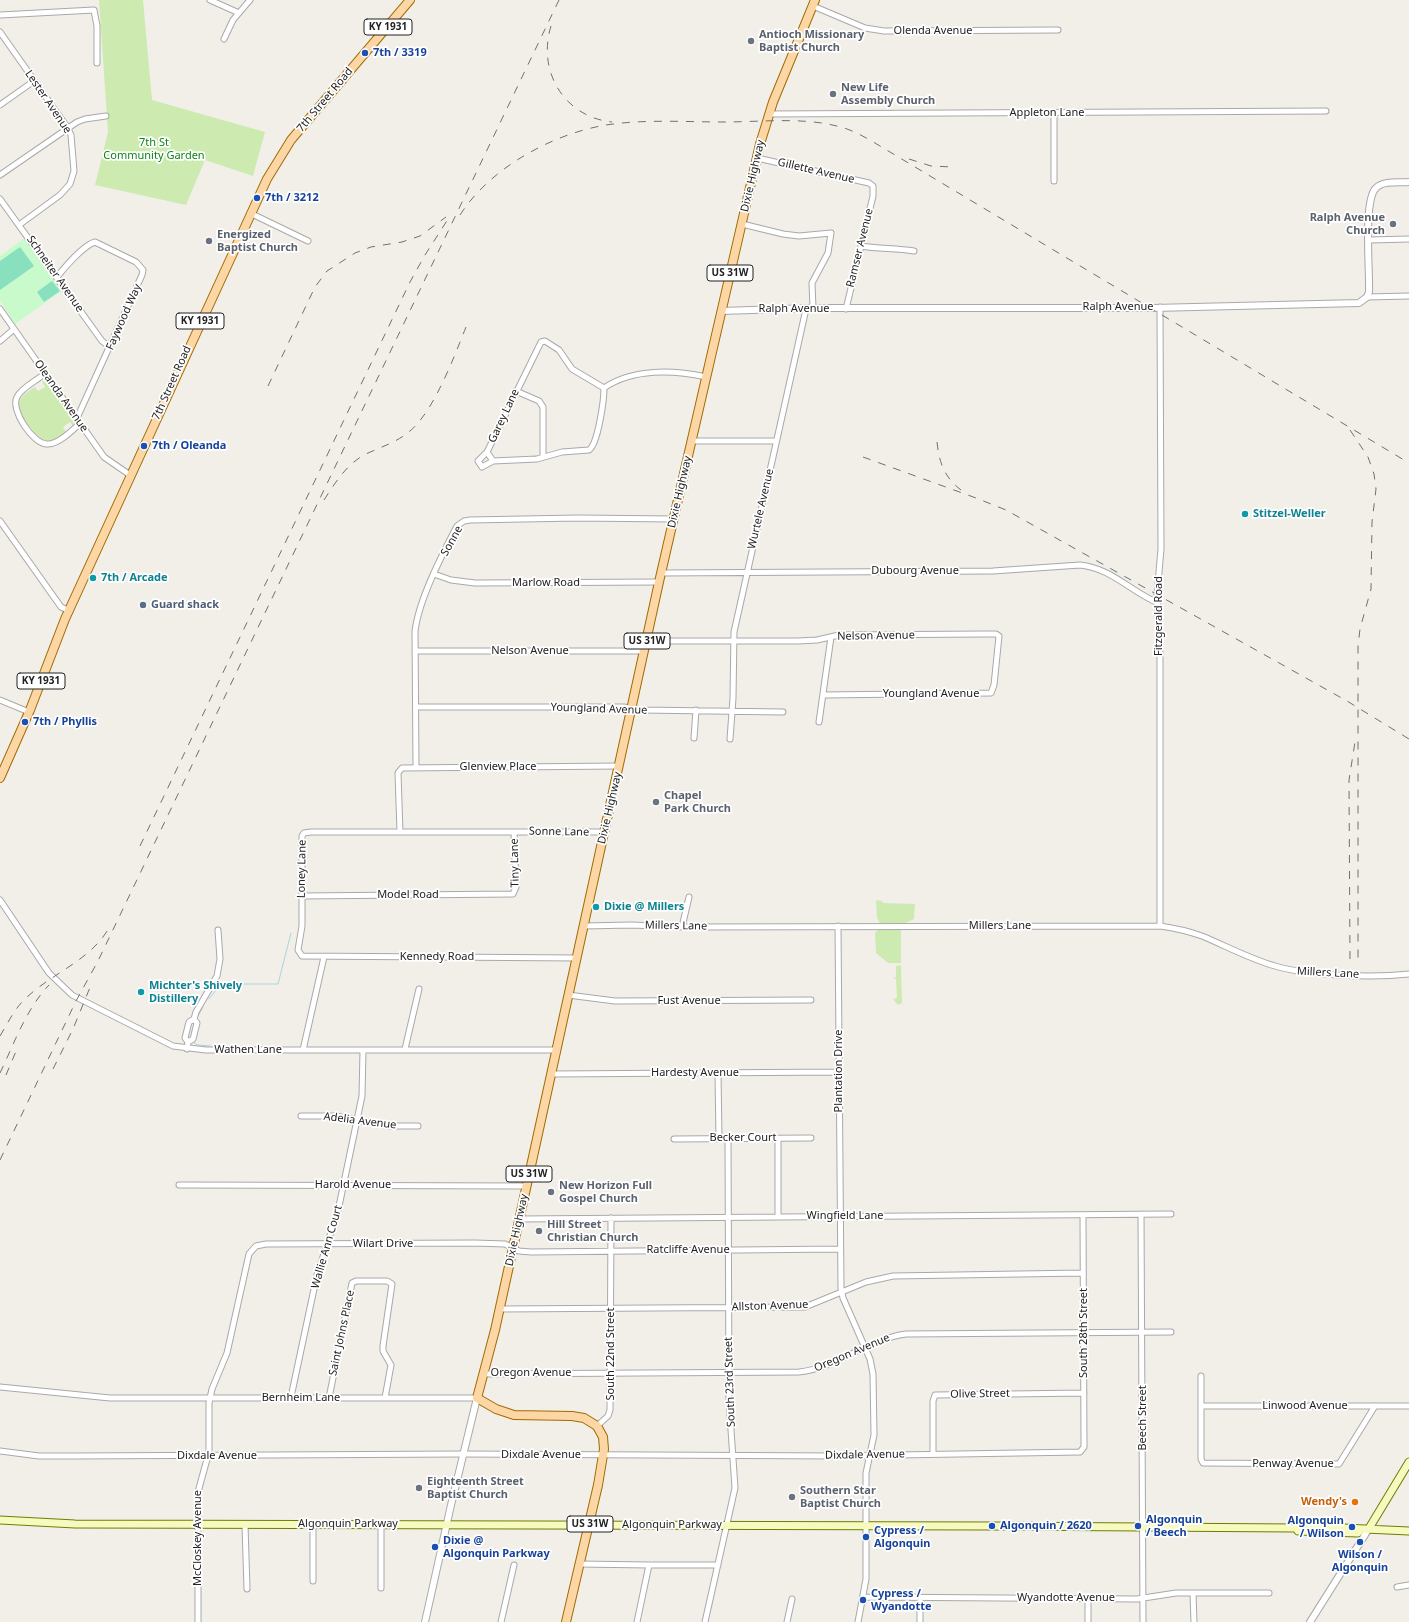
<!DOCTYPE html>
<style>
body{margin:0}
canvas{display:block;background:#f2efe9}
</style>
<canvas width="1409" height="1622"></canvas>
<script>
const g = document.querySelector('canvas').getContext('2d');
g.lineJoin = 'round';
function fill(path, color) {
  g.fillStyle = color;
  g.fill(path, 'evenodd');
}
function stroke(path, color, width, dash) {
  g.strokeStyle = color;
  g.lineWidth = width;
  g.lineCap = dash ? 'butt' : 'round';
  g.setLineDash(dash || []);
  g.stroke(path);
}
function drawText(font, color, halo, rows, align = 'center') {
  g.font = font + ' "Noto Sans",sans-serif';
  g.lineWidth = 3.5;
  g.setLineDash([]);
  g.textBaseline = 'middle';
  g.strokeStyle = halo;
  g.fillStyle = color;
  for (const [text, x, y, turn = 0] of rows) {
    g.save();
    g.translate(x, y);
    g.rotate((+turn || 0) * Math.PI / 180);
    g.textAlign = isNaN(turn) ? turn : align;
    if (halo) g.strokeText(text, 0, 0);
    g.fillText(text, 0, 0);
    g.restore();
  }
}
fill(new Path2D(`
 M99 0H143L152 100 265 132 253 176 205 160 186 205 95 185 108 132Z
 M45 381 75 423 73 426 70 422 63 427 66 432C61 435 56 441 50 441 39 443 16 412 19 402 21 395 29 391 35 387L38 391 45 387 42 382Z
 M876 900 882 901 883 903 915 904 914 919 906 923H880L877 918Z
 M879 929H901V963H888L876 953 875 933Z
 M901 965 902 1003 898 1005 893 999 897 998 896 979 893 978 896 977V966Z`), '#cdebb0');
fill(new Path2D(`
 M26 237 63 290 15 324 0 301V256Z`), '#c8facc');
fill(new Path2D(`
 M20 247 34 266 0 290V261Z
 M52 281 60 291 44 302 37 292 45 286 46 288 45 286Z`), '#88e0be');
stroke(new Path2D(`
 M209 999 221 984H278L291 933
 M197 1018 203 1007
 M193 1042 197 1045 211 1046`), '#aad3df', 1);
const minor = new Path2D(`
 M210 0 239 13
 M813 6 865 28 884 31 1058 30
 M0 15 94 10 97 26V63
 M0 32 67 127 71 135 74 171 70 184 60 195 19 225
 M224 39 233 20 250 0
 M0 105 34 81
 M1054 113V181
 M768 114 1326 111
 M757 158 869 183 873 186V196L846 309
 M0 175 77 122 85 119 106 116
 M0 199 102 341 110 347
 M250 213 308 241
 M742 224 783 234 799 236 831 233 828 253 812 283 813 308
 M1369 240 1409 239
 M861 246C879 249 896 248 914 251
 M57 277C65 267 84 245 95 242L136 262 143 270 142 275 77 418
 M1367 297 1409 296
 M0 309 104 457 130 475
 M0 341 14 329
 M45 373C37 381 22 387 17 397 10 410 33 444 47 444 58 445 73 430 80 423
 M604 388 572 369 559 350 545 341 541 342 487 452 493 461 537 459 562 452 589 450C598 444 604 400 604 388 633 368 674 370 706 377
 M516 391 539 401 543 407V457
 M692 441H776
 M487 452 478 461 482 467 493 461
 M0 521 61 607 70 611
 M661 573 993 571 1080 565C1111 568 1130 591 1158 603
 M434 574 451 580 475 583 659 582
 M647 641H798L817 640 839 635 985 634H996L999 636 994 685 991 693 823 695
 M415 651H644
 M0 700 29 712
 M416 707H624L641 710 783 712
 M819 722 831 637
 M694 738 696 710
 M730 739 733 698 734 632 806 309
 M416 767 415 631C419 599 442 555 457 526L464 521 470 520 577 518 674 519
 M400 832 398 773 402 768 619 766
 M302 896 513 894 516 887 514 832
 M0 900 49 973 72 995 173 1046 206 1050H557
 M584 926 631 925 685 927 1160 926C1174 928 1188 931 1202 936 1226 946 1250 959 1275 966 1309 976 1373 978 1409 974
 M838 926 841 1288 843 1298 870 1359 873 1374 874 1435 866 1473V1579L858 1622
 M1160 926V656L1157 595 1161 549 1160 307
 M682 927 689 897
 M577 958 302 956 298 950 302 926V836L304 833 311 832H604
 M568 995 615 1001 811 1000
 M194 1019 196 1012 217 976 220 959 218 930
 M187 1049 188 1042 185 1038 189 1022 194 1019 197 1023 193 1039 188 1042
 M405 1049 419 989
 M303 1050 324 957
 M718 1073 719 1139
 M552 1074 839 1072
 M301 1116H336L389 1126H418
 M778 1138V1216
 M674 1139 811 1138
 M179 1185 527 1186
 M1141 1214 1143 1622
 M520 1219 1171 1214
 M500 1309 805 1307 866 1282 893 1276 1083 1273
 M484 1374 799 1372C837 1368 868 1339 906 1334L1171 1332
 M1201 1376V1459L1203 1463 1339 1464 1375 1406
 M0 1387 110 1398H477
 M291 1397 317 1275 338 1211 362 1096 363 1050
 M329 1398 352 1283 356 1281H387L392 1284 383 1346V1351L391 1365 385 1398
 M1201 1406H1409
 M597 1426 608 1416 610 1410 611 1218
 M0 1451 39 1456H72L463 1454 837 1456 1080 1452 1084 1447 1083 1215
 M933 1453V1401L935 1395 1084 1393
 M313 1524V1581
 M381 1524V1588
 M245 1525 247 1589
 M579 1564 649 1565 637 1622
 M649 1565H718
 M1397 1587 1409 1585
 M1193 1593 1194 1622
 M864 1597 1137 1599 1176 1593H1269
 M920 1598V1622
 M1088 1599V1622
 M198 1622V1492L209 1452V1403L212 1389 227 1353 249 1254 256 1246 266 1244 475 1243 505 1244 519 1251 531 1252 840 1249
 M501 1622 514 1565
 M705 1622 735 1488 729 1401 728 1138
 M787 1622 792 1599`);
const tertiary = new Path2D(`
 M721 311 813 308H1153L1359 303 1367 297 1369 292C1370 272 1363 200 1376 188 1384 180 1399 183 1409 182
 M425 1622 451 1505 477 1398
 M1310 1622 1368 1530`);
const secondary = new Path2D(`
 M0 1520 75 1524 992 1526 1296 1528 1299 1526 1409 1531
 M1296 1528 1298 1531 1358 1533 1362 1530
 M1368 1530 1409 1462`);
const primary = new Path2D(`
 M0 778 30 710 65 619 267 179 291 140 410 0
 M566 1622 598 1485 604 1449 603 1437 597 1426 584 1418 572 1416 514 1415 496 1409 477 1398 495 1330 659 582 760 144 773 102 815 0`);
stroke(minor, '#a9a9a9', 7);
stroke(tertiary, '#a9a9a9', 8);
stroke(secondary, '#707d05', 9);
stroke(primary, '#a06b00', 10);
stroke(minor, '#fff', 5);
stroke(tertiary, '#fff', 6);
stroke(secondary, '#f7fabf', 7);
stroke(primary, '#fcd6a4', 8);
stroke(new Path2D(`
 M551 26C537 71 564 117 612 122
 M909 159 931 166 952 167
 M460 215C490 168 552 134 606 125 645 119 685 122 724 122 764 122 809 116 847 129 861 134 873 142 885 149L1409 463
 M268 386 315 287 327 271 355 253 371 247 402 242 420 236 446 217
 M1350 430 1368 457 1374 474 1376 489 1372 522 1371 589 1360 629 1358 646V959
 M937 442C939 462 944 477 961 490
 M863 457 976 498 1006 510 1347 701 1409 739
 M324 500C335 483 346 465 364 455 380 447 396 443 410 431 434 411 454 357 466 327
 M140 846 410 282 425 255 450 216
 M1350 959 1349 780 1355 742
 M0 1036C8 1023 14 1009 26 998 52 973 90 961 109 928
 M53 1069 73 1029 91 985
 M0 1073C14 1044 26 1009 49 985
 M6 1075 17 1049
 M0 1160 76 1001 98 961 559 0`), '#707070', 1, [8, 8]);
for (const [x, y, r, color] of [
 [751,41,4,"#6b7280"],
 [365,53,4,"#1a4fb4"],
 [833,94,4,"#6b7280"],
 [257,198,4,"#1a4fb4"],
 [1393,224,4,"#6b7280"],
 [209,241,4,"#6b7280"],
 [144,446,4,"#1a4fb4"],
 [1245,514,4,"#0f9aa8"],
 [93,578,4,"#0f9aa8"],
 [143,605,4,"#5c6f8a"],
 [25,722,4,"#1a4fb4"],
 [656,802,4,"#6b7280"],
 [596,907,4,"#0f9aa8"],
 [141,992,4,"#0f9aa8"],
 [551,1192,4,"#6b7280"],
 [539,1231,4,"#6b7280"],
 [419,1488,4,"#6b7280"],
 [792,1497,4,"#6b7280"],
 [1355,1502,4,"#e8710a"],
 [992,1526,4,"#1a4fb4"],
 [1138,1526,4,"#1a4fb4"],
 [1352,1527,4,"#1a4fb4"],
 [866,1537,4,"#1a4fb4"],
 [1360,1542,4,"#1a4fb4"],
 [435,1547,4,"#1a4fb4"],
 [863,1600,4,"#1a4fb4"]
]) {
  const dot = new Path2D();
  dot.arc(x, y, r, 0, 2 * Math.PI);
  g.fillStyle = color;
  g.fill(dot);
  stroke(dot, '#fff', 1.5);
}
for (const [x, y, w] of [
 [388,27,48],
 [730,273,46],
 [200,321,48],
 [647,641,46],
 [41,681,48],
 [529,1174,46],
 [590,1524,46]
]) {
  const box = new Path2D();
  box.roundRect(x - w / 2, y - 8, w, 16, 3);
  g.fillStyle = '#fff';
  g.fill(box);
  stroke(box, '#222', 1);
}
drawText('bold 10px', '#222', null, [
 ["KY 1931",388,27],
 ["US 31W",730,273],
 ["KY 1931",200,321],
 ["US 31W",647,641],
 ["KY 1931",41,681],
 ["US 31W",529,1174],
 ["US 31W",590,1524]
]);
drawText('11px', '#222', '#fff', [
 ["Olenda Avenue",933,31],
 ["7th Street Road",325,100,-50],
 ["Lester Avenue",48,102,56],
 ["Appleton Lane",1047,113],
 ["Gillette Avenue",816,171,13],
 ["Dixie Highway",753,176,-77],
 ["Ramser Avenue",860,248,-76],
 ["Schneiter Avenue",55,274,55],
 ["Ralph Avenue",1118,307],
 ["Ralph Avenue",794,309],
 ["Faywood Way",124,317,-66],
 ["7th Street Road",172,383,-66],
 ["Oleanda Avenue",61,396,55],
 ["Garey Lane",504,416,-65],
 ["Dixie Highway",680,492,-77],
 ["Wurtele Avenue",761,509,-77],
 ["Sonne",452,541,-61],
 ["Dubourg Avenue",915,571],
 ["Marlow Road",546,583],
 ["Fitzgerald Road",1159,616,-90],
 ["Nelson Avenue",876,636,-1],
 ["Nelson Avenue",530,651],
 ["Youngland Avenue",931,694],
 ["Youngland Avenue",599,709,2],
 ["Glenview Place",498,767],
 ["Dixie Highway",610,808,-77],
 ["Sonne Lane",559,832,1],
 ["Tiny Lane",515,863,-91],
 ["Loney Lane",302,869,-89],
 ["Model Road",408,895],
 ["Millers Lane",676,926,1],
 ["Millers Lane",1000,926],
 ["Kennedy Road",437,957],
 ["Millers Lane",1328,973,3],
 ["Fust Avenue",689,1001],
 ["Wathen Lane",248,1050],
 ["Plantation Drive",839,1071,-90],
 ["Hardesty Avenue",695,1073],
 ["Adelia Avenue",360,1121,7],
 ["Becker Court",743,1138],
 ["Harold Avenue",353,1185],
 ["Wingfield Lane",845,1216],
 ["Dixie Highway",517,1230,-78],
 ["Wilart Drive",383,1244],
 ["Wallie Ann Court",327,1247,-74],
 ["Ratcliffe Avenue",688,1250],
 ["Allston Avenue",770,1306,-2],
 ["Saint Johns Place",342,1333,-78],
 ["South 28th Street",1084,1333,-90],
 ["Oregon Avenue",852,1353,-23],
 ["South 22nd Street",611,1354,-90],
 ["Oregon Avenue",531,1373],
 ["South 23rd Street",730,1382,-92],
 ["Olive Street",980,1394,-1],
 ["Bernheim Lane",301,1398],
 ["Linwood Avenue",1305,1406],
 ["Beech Street",1143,1418,-90],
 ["Dixdale Avenue",541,1455],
 ["Dixdale Avenue",865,1455,-1],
 ["Dixdale Avenue",217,1456],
 ["Penway Avenue",1293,1464],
 ["Algonquin Parkway",348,1524],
 ["Algonquin Parkway",672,1525],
 ["McCloskey Avenue",198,1538,-90],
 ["Wyandotte Avenue",1066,1598]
]);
drawText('bold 11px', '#5b616d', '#fff', [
 ["Antioch Missionary",759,35],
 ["Baptist Church",759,48],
 ["New Life",841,88],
 ["Assembly Church",841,101],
 ["Ralph Avenue",1385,218,"right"],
 ["Church",1385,231,"right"],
 ["Energized",217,235],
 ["Baptist Church",217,248],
 ["Chapel",664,796],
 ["Park Church",664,809],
 ["New Horizon Full",559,1186],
 ["Gospel Church",559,1199],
 ["Hill Street",547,1225],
 ["Christian Church",547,1238],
 ["Eighteenth Street",427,1482],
 ["Baptist Church",427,1495],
 ["Southern Star",800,1491],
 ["Baptist Church",800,1504]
], 'left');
drawText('bold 11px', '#164399', '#fff', [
 ["7th / 3319",373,53],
 ["7th / 3212",265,198],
 ["7th / Oleanda",152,446],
 ["7th / Phyllis",33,722],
 ["Algonquin",1146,1520],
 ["/ Beech",1146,1533],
 ["Algonquin",1344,1521,"right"],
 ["/ Wilson",1344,1534,"right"],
 ["Algonquin / 2620",1000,1526],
 ["Cypress /",874,1531],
 ["Algonquin",874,1544],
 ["Dixie @",443,1541],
 ["Algonquin Parkway",443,1554],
 ["Wilson /",1360,1555,"center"],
 ["Algonquin",1360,1568,"center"],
 ["Cypress /",871,1594],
 ["Wyandotte",871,1607]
], 'left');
drawText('11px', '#0c8416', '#fff', [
 ["7th St",154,143],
 ["Community Garden",154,156]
]);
drawText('bold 11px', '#0d838f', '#fff', [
 ["Stitzel-Weller",1253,514],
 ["7th / Arcade",101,578],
 ["Dixie @ Millers",604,907],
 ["Michter's Shively",149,986],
 ["Distillery",149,999]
], 'left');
drawText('bold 11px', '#4e5e75', '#fff', [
 ["Guard shack",151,605]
], 'left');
drawText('bold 11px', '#c56008', '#fff', [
 ["Wendy's",1347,1502]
], 'right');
</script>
